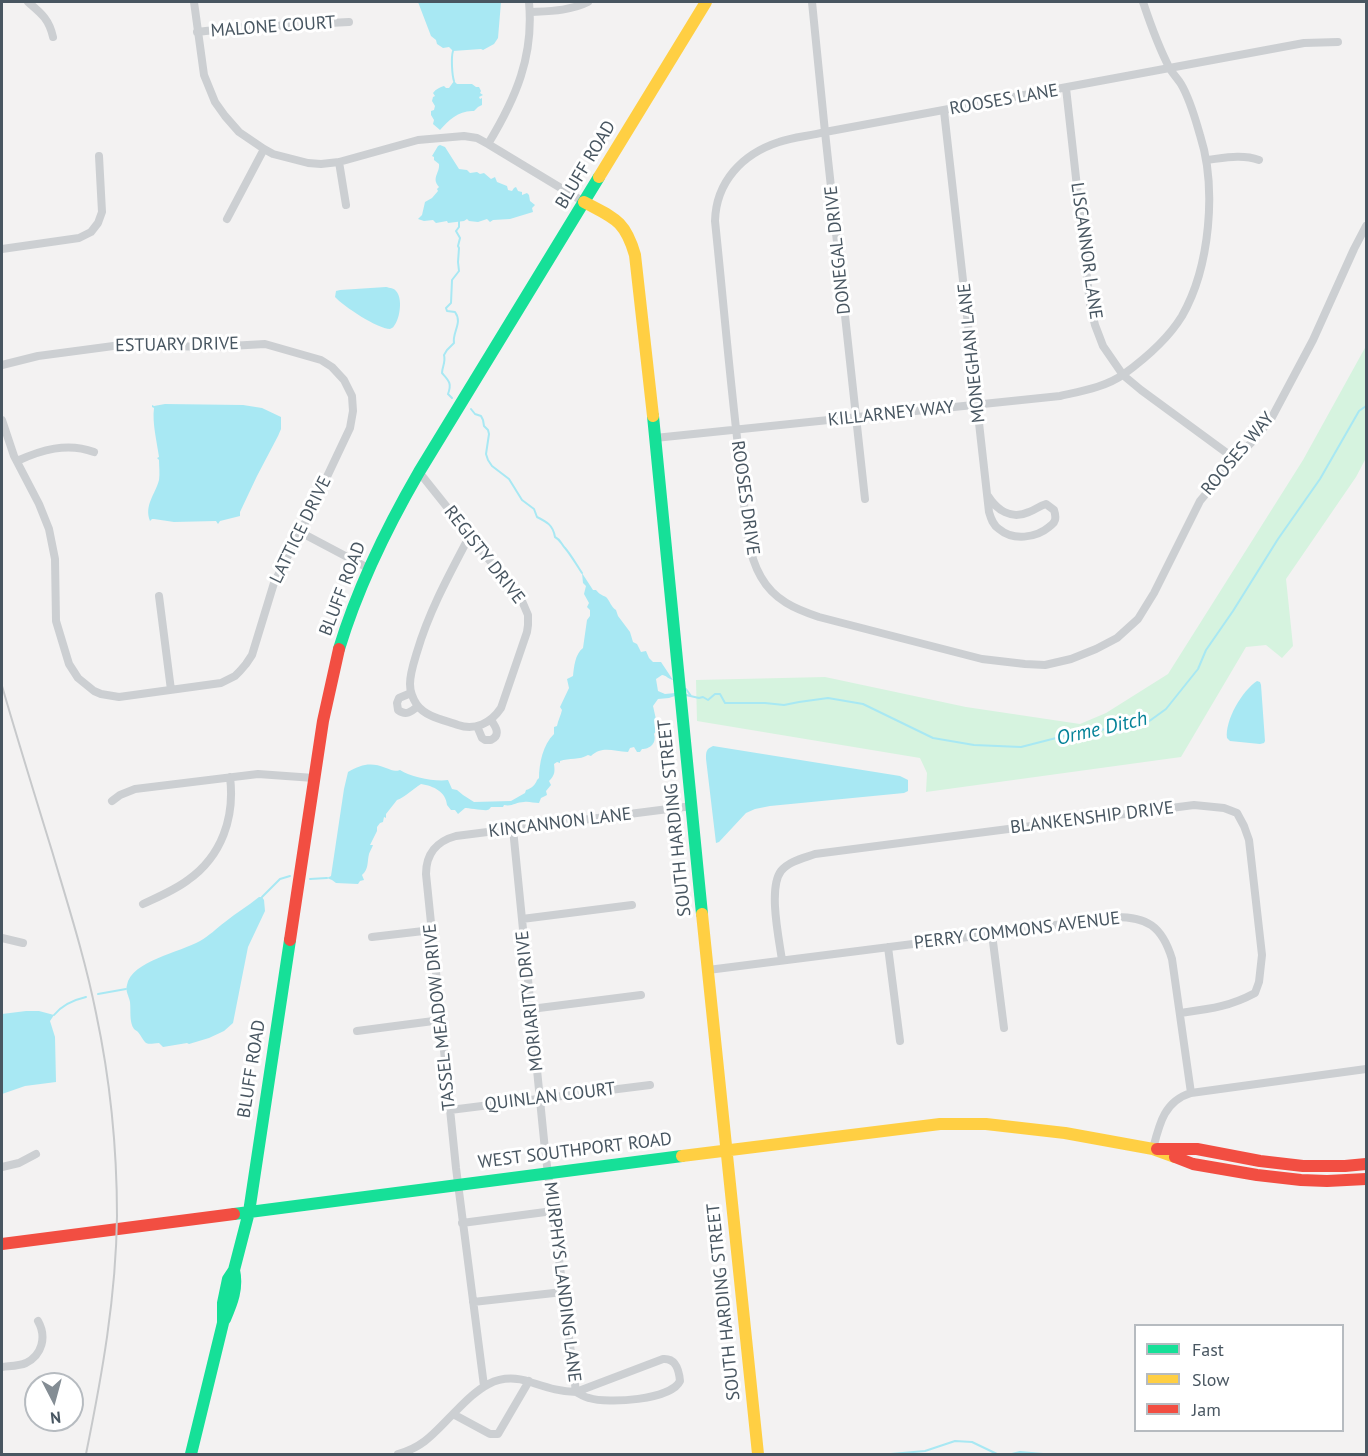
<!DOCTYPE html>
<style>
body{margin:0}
#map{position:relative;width:1368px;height:1456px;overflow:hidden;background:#f3f2f2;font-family:"PT Sans",sans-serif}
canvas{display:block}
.frame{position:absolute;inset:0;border:3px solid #485661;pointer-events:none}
.legend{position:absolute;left:1134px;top:1324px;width:210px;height:108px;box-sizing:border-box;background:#fff;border:2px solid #b6bbc0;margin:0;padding:8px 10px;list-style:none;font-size:18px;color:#485661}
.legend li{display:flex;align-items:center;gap:12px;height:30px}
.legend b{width:30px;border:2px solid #b6bbc0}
.north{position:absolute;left:24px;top:1372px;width:60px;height:60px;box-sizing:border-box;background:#fff;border:2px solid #b6bbc0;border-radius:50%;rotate:174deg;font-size:16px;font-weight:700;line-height:24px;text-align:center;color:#485661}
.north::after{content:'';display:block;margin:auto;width:21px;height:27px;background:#848d94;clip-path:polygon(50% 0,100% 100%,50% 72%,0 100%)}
</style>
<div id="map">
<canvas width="1368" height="1456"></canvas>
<div class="frame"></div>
<ul class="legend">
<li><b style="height:8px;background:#16e098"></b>Fast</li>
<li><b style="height:8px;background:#ffcf43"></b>Slow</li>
<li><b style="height:8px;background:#f24e42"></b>Jam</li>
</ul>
<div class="north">N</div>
</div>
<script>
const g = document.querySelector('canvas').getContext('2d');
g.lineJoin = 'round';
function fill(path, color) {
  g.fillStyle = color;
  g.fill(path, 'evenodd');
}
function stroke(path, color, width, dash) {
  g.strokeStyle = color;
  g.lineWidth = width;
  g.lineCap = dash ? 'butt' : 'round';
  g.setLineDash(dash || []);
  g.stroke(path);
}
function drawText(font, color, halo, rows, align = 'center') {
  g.font = font + ' "PT Sans",sans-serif';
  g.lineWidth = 6;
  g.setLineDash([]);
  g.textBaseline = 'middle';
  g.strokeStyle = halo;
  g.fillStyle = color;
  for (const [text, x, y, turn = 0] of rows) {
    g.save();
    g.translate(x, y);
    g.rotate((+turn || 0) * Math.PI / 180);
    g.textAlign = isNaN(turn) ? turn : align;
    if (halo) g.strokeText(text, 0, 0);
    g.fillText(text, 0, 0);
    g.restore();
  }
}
fill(new Path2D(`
 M1366 346V458L1356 477 1286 579 1293 646 1282 658 1266 645 1246 647 1181 757 926 792 927 773 920 758 697 721 696 680 825 677 966 707 1080 724 1106 713 1168 674 1303 460Z`), '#d6f3df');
fill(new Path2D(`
 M418 2H501L498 38 494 44 483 50 481 49 453 51 449 47 443 48 437 44 436 40 431 36Z
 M454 81 457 84H472L476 87H479L481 91 480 93 483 95 479 97 480 99 482 98V105L478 107 474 111C459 110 449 120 440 130L433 124 434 120 431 115V111L434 110 435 106 432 101 433 97 435 96 433 93C436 89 440 87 444 86L446 88H449Z
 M440 145 445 147 459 169 467 170 470 173 477 172 480 174 484 173 491 179 495 177 497 182 507 186 508 190 512 191 514 188 516 187 518 191 522 192V195L527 193 529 195 530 201 535 205 532 208 533 212 510 219 493 220 490 222 487 219 478 222 469 221 467 219 464 221 448 223 447 221 436 223 433 220 424 221 418 219 422 215 425 202 432 198 438 191 437 189 439 187C431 178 440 173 439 164L434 160V157L432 156 438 146Z
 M386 287C390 288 394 288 396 291 403 298 400 319 394 326 393 328 391 328 390 329 378 329 343 306 335 297L336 291 340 290Z
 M165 404 243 405 262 408 281 417V429L278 436 257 476 240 512V516L220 521 218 524 216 521 174 522 154 519H152L150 521C144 505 155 495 159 480 160 473 159 467 159 460L157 458 159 457C157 442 152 423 154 408L152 407V405L154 406Z
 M582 573 593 590H596C599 594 602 595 606 597 610 601 611 607 616 610L618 616 630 632 633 642 637 644 641 652 646 651 649 658 653 662H661L673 680C668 679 666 675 662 675L656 679 658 691 665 694 675 693V696L669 698 658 699 653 706 658 728 654 734C657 743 650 749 642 749L640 752H637L634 747 630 748 628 752C614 752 603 745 591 756L588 755C580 760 569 758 560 761V763L557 762 554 764C555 772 555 775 549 781L551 785 546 791 547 795 541 798 539 803C534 803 528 801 524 802 516 802 512 807 504 805L503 807C500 807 494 807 491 807 490 808 489 810 487 810 485 811 468 808 465 808L458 814 455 810H451L447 805C446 792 434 786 421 784 413 789 405 797 397 800L386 814V818L384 817 383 822 380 823 377 827V831L370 845H373C372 848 370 851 369 854 367 862 369 869 362 875L364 880 360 881 358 884 336 883 332 880 327 878 331 876 344 789 348 772C362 764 371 762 386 768 392 770 394 772 400 770 411 777 435 782 448 780L452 789 457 790 463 795 474 802 511 801 525 793 526 790C531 789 536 784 537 780L539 778C539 764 543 744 554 734V727L557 726C558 720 561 715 562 710L560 707 569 688 567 679 573 676C574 667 575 654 583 648L587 620 590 616V610L587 607 589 603 584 594 586 586 583 583Z
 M1257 681 1260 682 1261 685 1265 741 1264 743 1260 744 1230 741 1227 738C1225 720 1242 691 1257 681Z
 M713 746 900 776 908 780V791L904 793 770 806 755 809 746 813 719 842 716 843 706 759C706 752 706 749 713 746Z
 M259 897H262L264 900 265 911 248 947 233 1023 224 1031 209 1038 189 1044 187 1043 163 1047 159 1043C143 1045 147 1044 138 1032 137 1031 135 1030 134 1029 129 1022 131 1011 130 1002 129 996 125 991 127 985 131 961 181 952 200 941 209 936 217 928 225 922 236 913 248 906 259 897Z
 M26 1011H39L54 1015 50 1021 55 1037 56 1082 25 1086 2 1094V1014Z`), '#a8e8f3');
stroke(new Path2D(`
 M453 51C451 57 452 75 454 81
 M452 398 448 394C452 383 449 381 442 373 442 367 446 362 444 355L447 350 454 343C452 332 463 323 455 312L447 311 446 308 451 303 452 280 459 271 458 262 459 248 458 246 460 238 456 231 459 227V221
 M471 409 475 414 481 416 483 420 484 426 488 430 489 434 486 454 488 460 492 466 509 479 522 500 534 509 537 517C547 522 553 525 555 537 561 540 561 544 565 548 571 555 576 564 582 573
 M686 689 691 696
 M686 695 699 698 703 697 708 700 715 694H720L725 703H765L784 705 799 702 828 698 863 704 933 738 974 745 1021 747 1064 736 1148 722 1166 709 1198 669 1206 650 1233 611 1278 539 1320 479 1359 411 1366 406
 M310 879 327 878
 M262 897 280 879 290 876
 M98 994 126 989
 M54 1015C62 1005 73 1000 86 997
 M891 1454 925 1451 955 1441 972 1442 997 1454
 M1012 1454 1020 1452 1043 1454
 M1071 1454H1075`), '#a8e8f3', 2);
stroke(new Path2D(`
 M28 2C41 13 49 19 53 37
 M194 2 204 75 215 102 225 116 239 132 264 149 273 154 308 163 321 164 339 162 418 140 464 136 477 138 488 144 584 202
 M812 2 825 132 865 499
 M530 12C550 11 570 11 588 2
 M197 32 232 28 349 22
 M1338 42 1304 43 825 132C810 136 793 137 779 142 742 154 716 182 715 221 724 307 731 394 742 479 745 510 745 550 761 577 774 600 795 609 819 617L982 659 1025 664 1045 665 1071 659 1096 649 1117 638 1138 619 1154 593 1200 501 1235 459 1251 443 1271 419 1313 340 1354 249 1366 226
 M1066 88 1090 304 1095 325 1103 346 1123 375 1141 390 1235 459
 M944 111 989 512C991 519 993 525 999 529 1013 541 1036 538 1049 527 1052 524 1054 524 1055 520 1056 516 1055 513 1054 510L1046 504C1039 506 1035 510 1029 512 1011 520 997 510 988 496
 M488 144C516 98 534 56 529 2
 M1206 160C1224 158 1242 154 1259 160
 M339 162 346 205
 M227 219 264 149
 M2 249 79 238 91 232 98 223 102 212 99 156
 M2 365 38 356 121 345 212 347 265 344 321 360 332 367 344 380 352 396 353 411 350 428 307 519 274 583 252 655 246 664 240 671 235 676 221 683 119 697 101 694 94 691 78 678 69 664 56 621 55 559 49 529 39 504 14 456 2 420
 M655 438 1060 396C1082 391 1106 387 1124 374 1146 358 1168 339 1182 316 1210 267 1217 188 1200 135 1195 118 1190 99 1181 84 1178 79 1173 74 1170 69 1160 50 1150 23 1143 2
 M17 461C41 450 67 442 94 452
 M419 472 522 601 528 615V625L527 632 501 708C491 723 475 731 458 725 444 720 426 717 417 705 413 699 410 691 410 684 410 673 414 662 417 652 429 611 450 573 470 535
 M300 532 368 568
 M159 596 171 690
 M411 693 399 698 397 703 398 710C406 716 411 712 418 706
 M477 726 482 738 485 740H491C501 735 496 727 491 720
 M112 801 120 795 135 789 258 774 314 778
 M143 904C158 897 175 890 188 880 222 856 235 817 230 777
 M522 919 632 905
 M992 934 1004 1028
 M372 937 432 930
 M2 938 23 943
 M888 947 900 1041
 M782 960C779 939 768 888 781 871 789 861 804 858 815 854L1194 805 1224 808 1237 813 1244 826 1249 840 1262 955 1259 982 1255 993C1229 1007 1209 1009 1180 1013
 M708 970 992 934 1112 917C1147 916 1162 926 1172 959L1191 1093
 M531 1009 641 995
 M357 1031 441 1020
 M450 1110 650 1085
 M1153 1149C1159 1125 1164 1101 1191 1093L1366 1069
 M2 1167 19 1163 36 1154
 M462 1223 553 1211
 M473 1302 563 1292
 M663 1359C676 1358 679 1370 680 1381 671 1400 608 1404 589 1398 584 1397 580 1394 576 1392Z
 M2 1367C9 1366 19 1366 26 1363 42 1355 47 1337 38 1321
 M484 1386 456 1168 426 874C426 854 437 841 456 836L692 806
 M453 1414C476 1391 495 1370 530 1382 546 1387 560 1392 576 1392L545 1150 513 829
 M398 1454C424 1447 435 1432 453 1414L490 1434H498L529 1381`), '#cccfd2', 8);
stroke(new Path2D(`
 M653 416 702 914
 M339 649C358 586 386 529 419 472L599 177
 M234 1214 682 1156
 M225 1319C232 1303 238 1288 234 1270
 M191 1454 223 1323V1303L228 1279 234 1270 249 1212 290 940`), '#16e098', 12);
stroke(new Path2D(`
 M599 177 706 2
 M584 202C614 218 625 220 635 255L653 416
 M702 914 758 1454
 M682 1156 940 1124H986L1065 1133 1153 1149 1175 1157`), '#ffcf43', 12);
stroke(new Path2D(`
 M290 940 323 721 339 649
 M1157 1149H1197L1260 1161 1303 1166H1345L1366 1164
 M1175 1157 1193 1164 1257 1175 1301 1180 1327 1181 1366 1179
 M2 1244 234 1214`), '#f24e42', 12);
stroke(new Path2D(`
 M2 686C18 741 35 796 52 851 68 905 85 958 96 1013 110 1079 117 1149 117 1216 116 1298 102 1375 86 1454`), '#c7c9cb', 2);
drawText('18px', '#485661', '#fff', [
 ["MALONE COURT",273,27,-4],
 ["ROOSES LANE",1004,100,-10],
 ["BLUFF ROAD",586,165,-59],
 ["DONEGAL DRIVE",838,250,-96],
 ["LISCANNOR LANE",1086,251,82],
 ["ESTUARY DRIVE",177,345,-1],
 ["MONEGHAN LANE",972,353,-96],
 ["KILLARNEY WAY",891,414,-6],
 ["ROOSES WAY",1238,454,-50],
 ["ROOSES DRIVE",745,498,82],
 ["LATTICE DRIVE",301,530,-64],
 ["REGISTY DRIVE",484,555,52],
 ["BLUFF ROAD",343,589,-69],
 ["SOUTH HARDING STREET",675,818,-96],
 ["BLANKENSHIP DRIVE",1092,818,-7],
 ["KINCANNON LANE",560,823,-7],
 ["PERRY COMMONS AVENUE",1017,931,-7],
 ["MORIARITY DRIVE",530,1001,-96],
 ["TASSEL MEADOW DRIVE",440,1017,-96],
 ["BLUFF ROAD",252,1069,-81],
 ["QUINLAN COURT",550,1097,-7],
 ["WEST SOUTHPORT ROAD",575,1151,-7],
 ["MURPHYS LANDING LANE",562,1282,83],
 ["SOUTH HARDING STREET",724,1302,-96]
]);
drawText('italic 20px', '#048298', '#fff', [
 ["Orme Ditch",1102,729,-13]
]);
</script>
